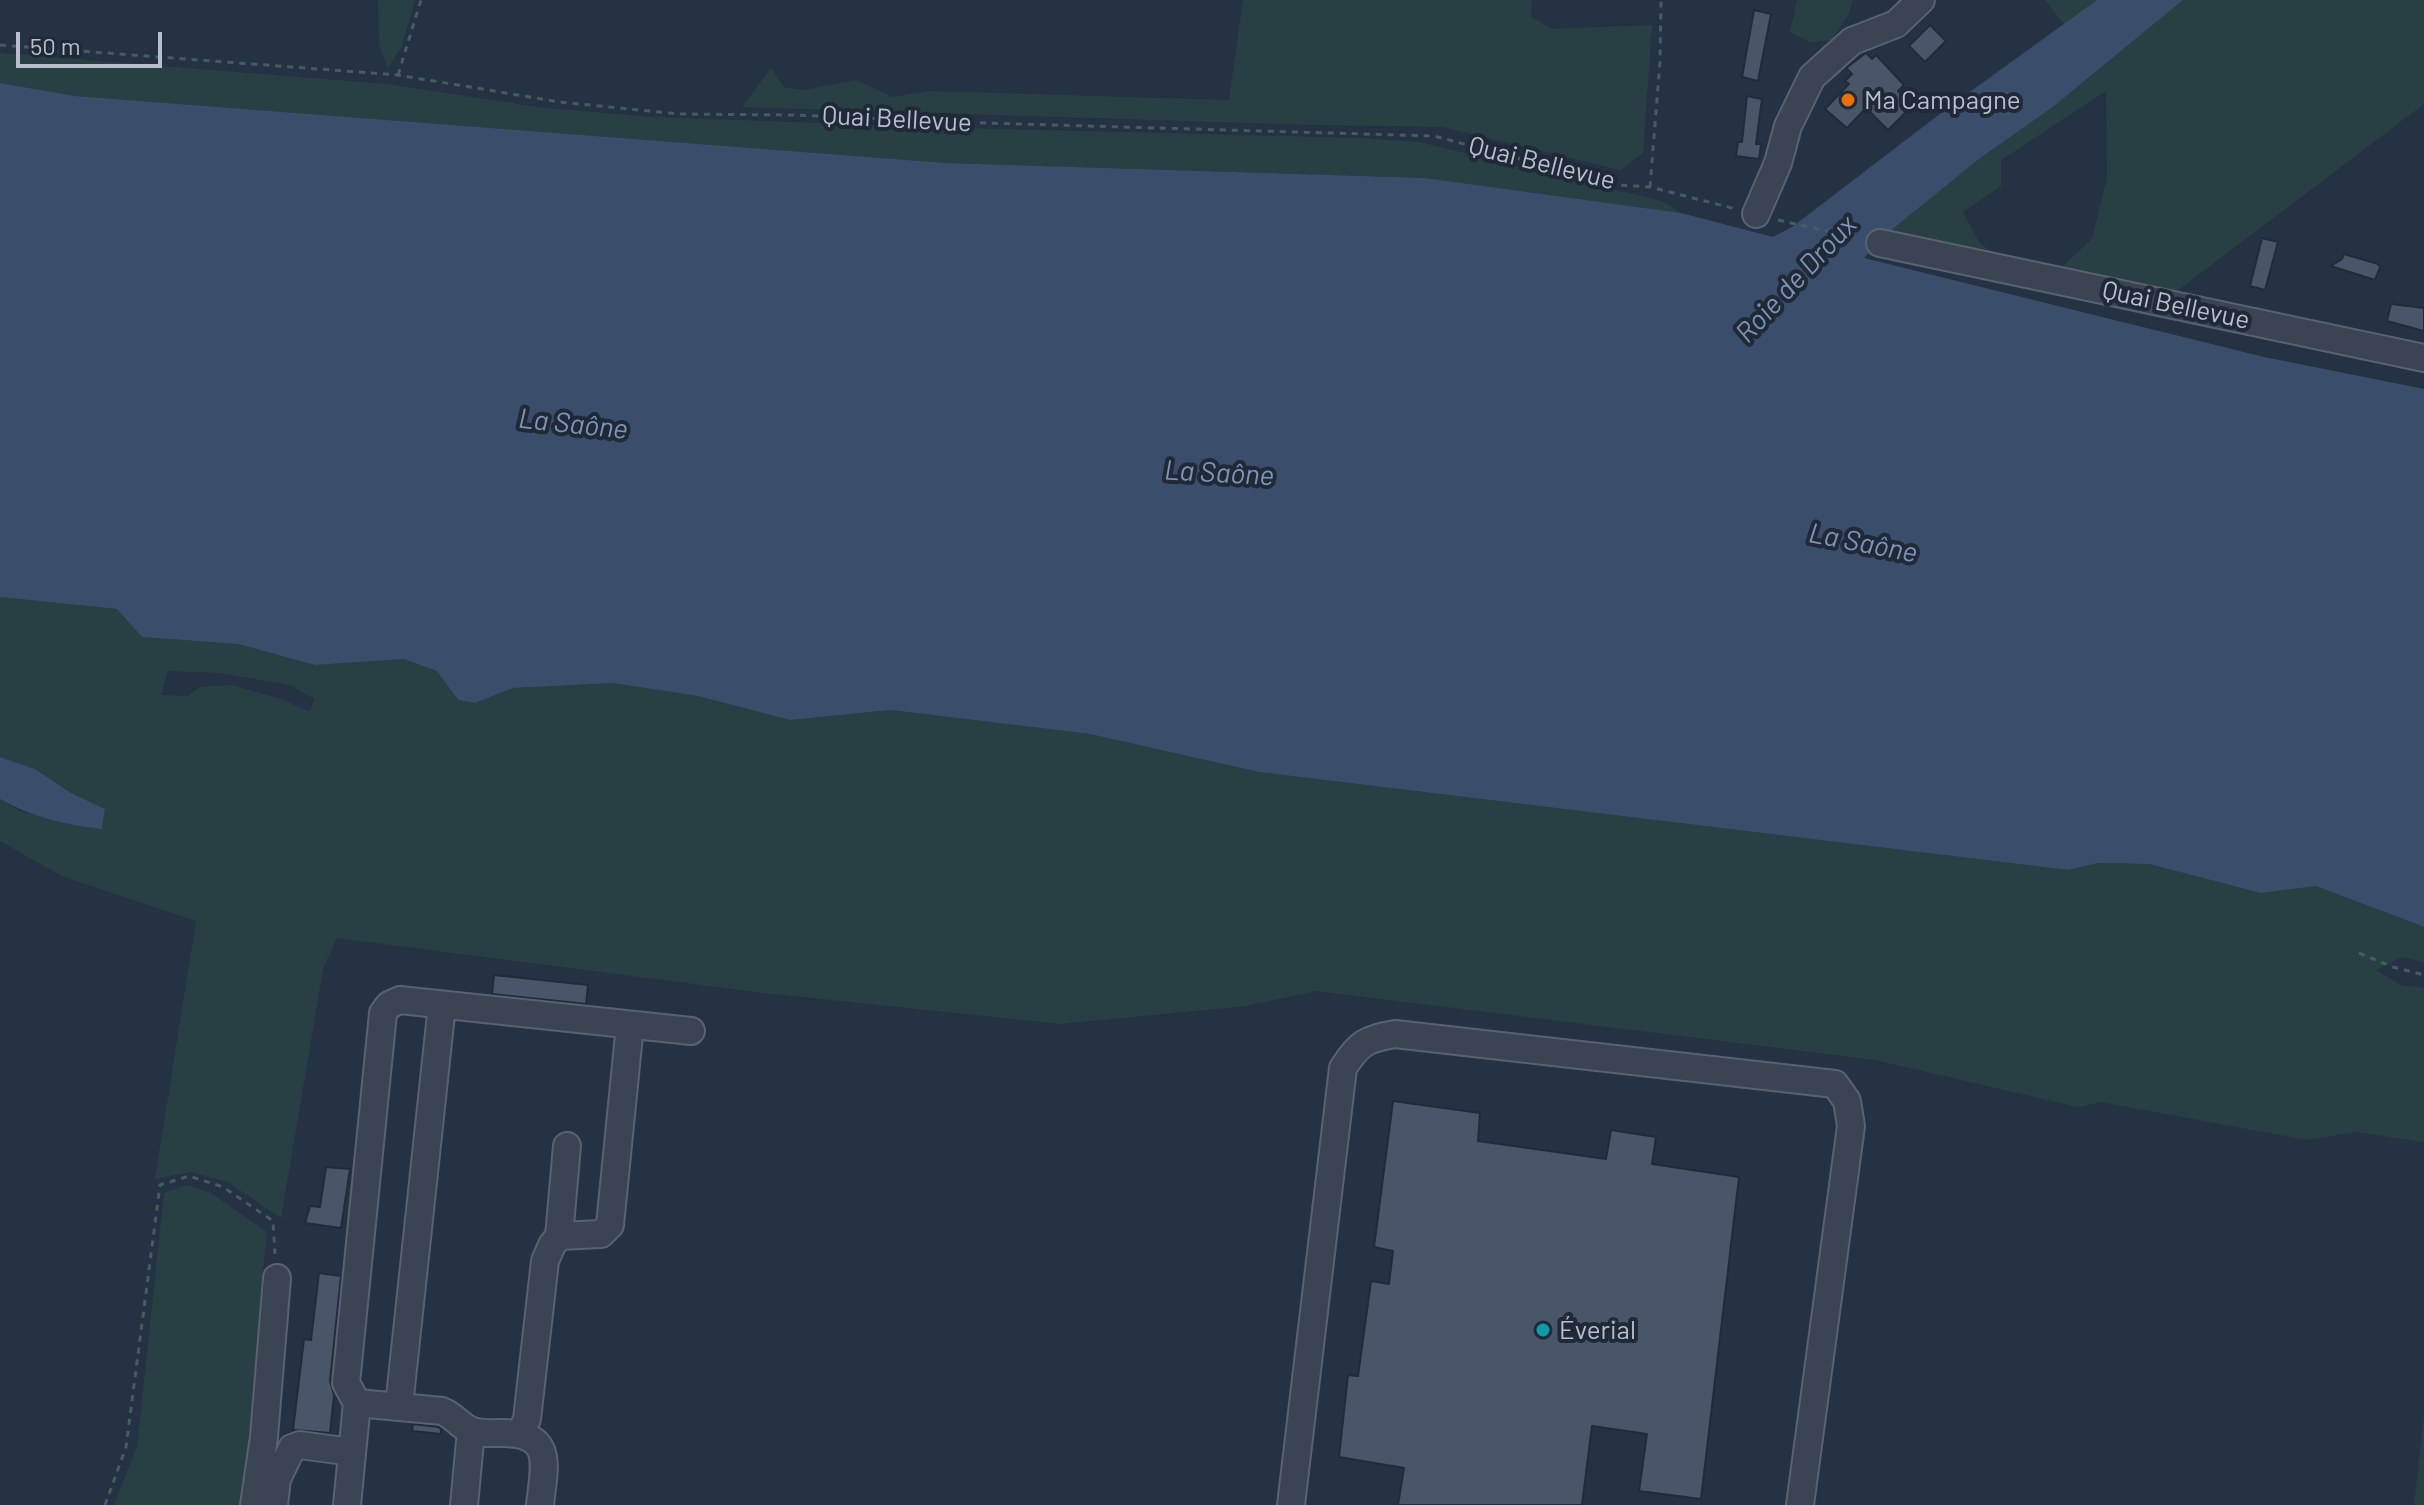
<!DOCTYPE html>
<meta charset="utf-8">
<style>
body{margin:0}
#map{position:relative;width:2424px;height:1505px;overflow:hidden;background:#253243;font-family:Barlow,sans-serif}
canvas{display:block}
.scale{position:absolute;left:16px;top:32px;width:146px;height:36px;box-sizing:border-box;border:4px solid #b7bfcc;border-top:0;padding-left:10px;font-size:24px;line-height:28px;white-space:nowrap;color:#b7bfcc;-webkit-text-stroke:6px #1f2938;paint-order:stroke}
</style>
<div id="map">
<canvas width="2424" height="1505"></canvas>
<div class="scale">50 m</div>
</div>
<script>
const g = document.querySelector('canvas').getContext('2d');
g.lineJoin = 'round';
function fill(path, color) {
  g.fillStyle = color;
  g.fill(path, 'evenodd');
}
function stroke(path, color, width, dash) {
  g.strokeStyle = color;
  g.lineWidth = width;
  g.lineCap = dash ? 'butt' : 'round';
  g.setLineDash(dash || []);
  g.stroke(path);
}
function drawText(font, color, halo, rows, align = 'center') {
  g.font = font + ' Barlow,sans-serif';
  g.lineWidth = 8;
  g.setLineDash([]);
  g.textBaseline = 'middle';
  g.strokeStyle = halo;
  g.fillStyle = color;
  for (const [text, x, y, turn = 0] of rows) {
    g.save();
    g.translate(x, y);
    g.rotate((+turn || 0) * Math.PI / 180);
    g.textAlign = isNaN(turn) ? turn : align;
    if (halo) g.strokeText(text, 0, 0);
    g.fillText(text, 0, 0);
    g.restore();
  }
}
fill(new Path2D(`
 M378 0H415L402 46 388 68 379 45Z
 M1243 0H1532L1531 17 1552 29 1652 25 1643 153 1620 170 1443 127 1318 125 742 107 771 68 784 87 803 90 856 80 893 97 928 91 1229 100Z
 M1797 0H1853L1848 16 1831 40 1809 42 1790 32Z
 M2045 0H2097L2065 25Z
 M2183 0H2424V104L2177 291 2101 280 2059 270 2092 239 2107 178 2106 91 2001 160V186L1963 212 1979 242 1995 255 1884 236 1979 159 2054 106Z
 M0 53 386 84 545 108 656 117 961 128 1361 138 1419 142 1662 201 1681 213 1425 178 946 163 75 96 0 83Z
 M0 597 118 609 142 637 238 644 315 665 404 659 438 671 457 700 475 703 513 688 613 683 698 696 790 720 891 710 1090 734 1259 772 2068 870 2098 863 2149 864 2261 893 2316 886 2424 927V962L2402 957 2376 970 2401 985 2424 988V1142L2355 1132 2307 1140 2101 1102 2078 1107 1875 1060 1317 991 1246 1006 1061 1024 764 993 337 938 323 969 281 1218 228 1182 190 1172 155 1179 196 921 62 876 0 841V799L20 811 102 829 105 809 71 793 35 769 0 757ZM168 671 219 673 290 685 314 699 310 712 281 699 231 685 200 687 188 696 161 695Z
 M186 1185 211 1193 267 1232 261 1286 254 1457 240 1505H114L137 1447 164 1193Z
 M2424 1416V1505H2414Z`), '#284044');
fill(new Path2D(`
 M2097 0H2183L2054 106 1979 159 1884 236 1864 258 2264 357 2424 389V927L2316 886 2261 893 2149 864 2098 863 2068 870 1259 772 1090 734 891 710 790 720 698 696 613 683 513 688 475 703 458 700 437 671 404 659 315 665 238 644 142 637 117 609 0 597V83L75 96 946 163 1425 178 1681 213 1773 237 1792 227 1949 107Z
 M0 757 35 769 71 793 105 809 102 829C67 825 31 817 0 799Z`), '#3a4e6c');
const building = new Path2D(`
 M1754 10 1771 14 1758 81 1742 77Z
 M1930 25 1946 41 1925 62 1909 46Z
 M1866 53 1872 59 1876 55 1904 85 1898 91 1912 106 1888 130 1866 108 1847 128 1825 109 1849 84 1845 81 1852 74 1846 68Z
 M1747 96 1762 99 1756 144H1761L1759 159 1736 156 1738 142H1742Z
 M2262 238 2278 242 2265 290 2250 286Z
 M2344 254 2378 264 2380 267 2375 280 2331 266 2342 259Z
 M2391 304 2424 308V331L2387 321Z
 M494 975 588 985 586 1004 492 994Z
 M1393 1101 1480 1113 1478 1141 1606 1159 1611 1130 1656 1137 1652 1164 1739 1177 1701 1499 1639 1491 1647 1434 1592 1426 1582 1505H1398L1404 1468 1339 1457 1348 1375 1358 1376 1371 1281 1389 1284 1393 1251 1374 1247Z
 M326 1167 350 1169 341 1228 305 1223 310 1206 320 1207Z
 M319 1273 341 1276 330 1381 334 1395 330 1433 293 1430 304 1339 311 1340Z
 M413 1424 438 1427 441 1429V1434L412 1431Z`);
fill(building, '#495569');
stroke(building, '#212b3a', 2);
const minor = new Path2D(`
 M1756 214 1778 163 1788 126 1812 77 1852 41 1896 24 1921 0
 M1880 243 2424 358
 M559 1236 567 1146
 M357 1403 442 1411C454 1415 461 1428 473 1431 481 1434 495 1433 504 1433 555 1434 544 1467 540 1505
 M399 1406 442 1005
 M521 1433 527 1419 545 1261 552 1245 559 1236 601 1234 610 1225 630 1025
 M254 1505 264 1437 277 1278
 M274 1505 277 1479 292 1448 300 1445 352 1452
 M347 1505 357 1403 346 1383 383 1013 389 1005 400 1000 691 1031
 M464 1505 471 1431
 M1291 1505 1343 1068C1359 1043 1366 1039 1395 1034L1835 1084 1847 1101 1851 1126 1800 1505`);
stroke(minor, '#586270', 30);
stroke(new Path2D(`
 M0 45 398 75 560 102 679 114 793 115 950 122 1434 136 1618 185 1650 187 1736 209
 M398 75 421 0
 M1650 187 1660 61 1661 0
 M1778 220 1857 238
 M2359 953 2393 967 2424 975
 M105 1505 126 1447 160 1185 189 1176 223 1187 273 1221 275 1254`), '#465d60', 3, [6, 6]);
stroke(minor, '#3a4453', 26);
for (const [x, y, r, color] of [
 [1848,100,8,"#e8710a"],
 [1543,1330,8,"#0f9aa8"]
]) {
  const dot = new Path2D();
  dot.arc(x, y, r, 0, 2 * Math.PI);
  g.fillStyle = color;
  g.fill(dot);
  stroke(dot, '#1f2938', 3);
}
drawText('26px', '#b7bfcc', '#1f2938', [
 ["Ma Campagne",1864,100],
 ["Éverial",1559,1330]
], 'left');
drawText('26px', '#b7bfcc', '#1f2938', [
 ["Quai Bellevue",897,119,3],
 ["Quai Bellevue",1542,163,14],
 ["Quai Bellevue",2176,305,12]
]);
drawText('italic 28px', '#7d94b4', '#1f2938', [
 ["Roie de Droux",1796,279,-47],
 ["La Saône",573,424,6],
 ["La Saône",1219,473,3],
 ["La Saône",1863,543,11]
]);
</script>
